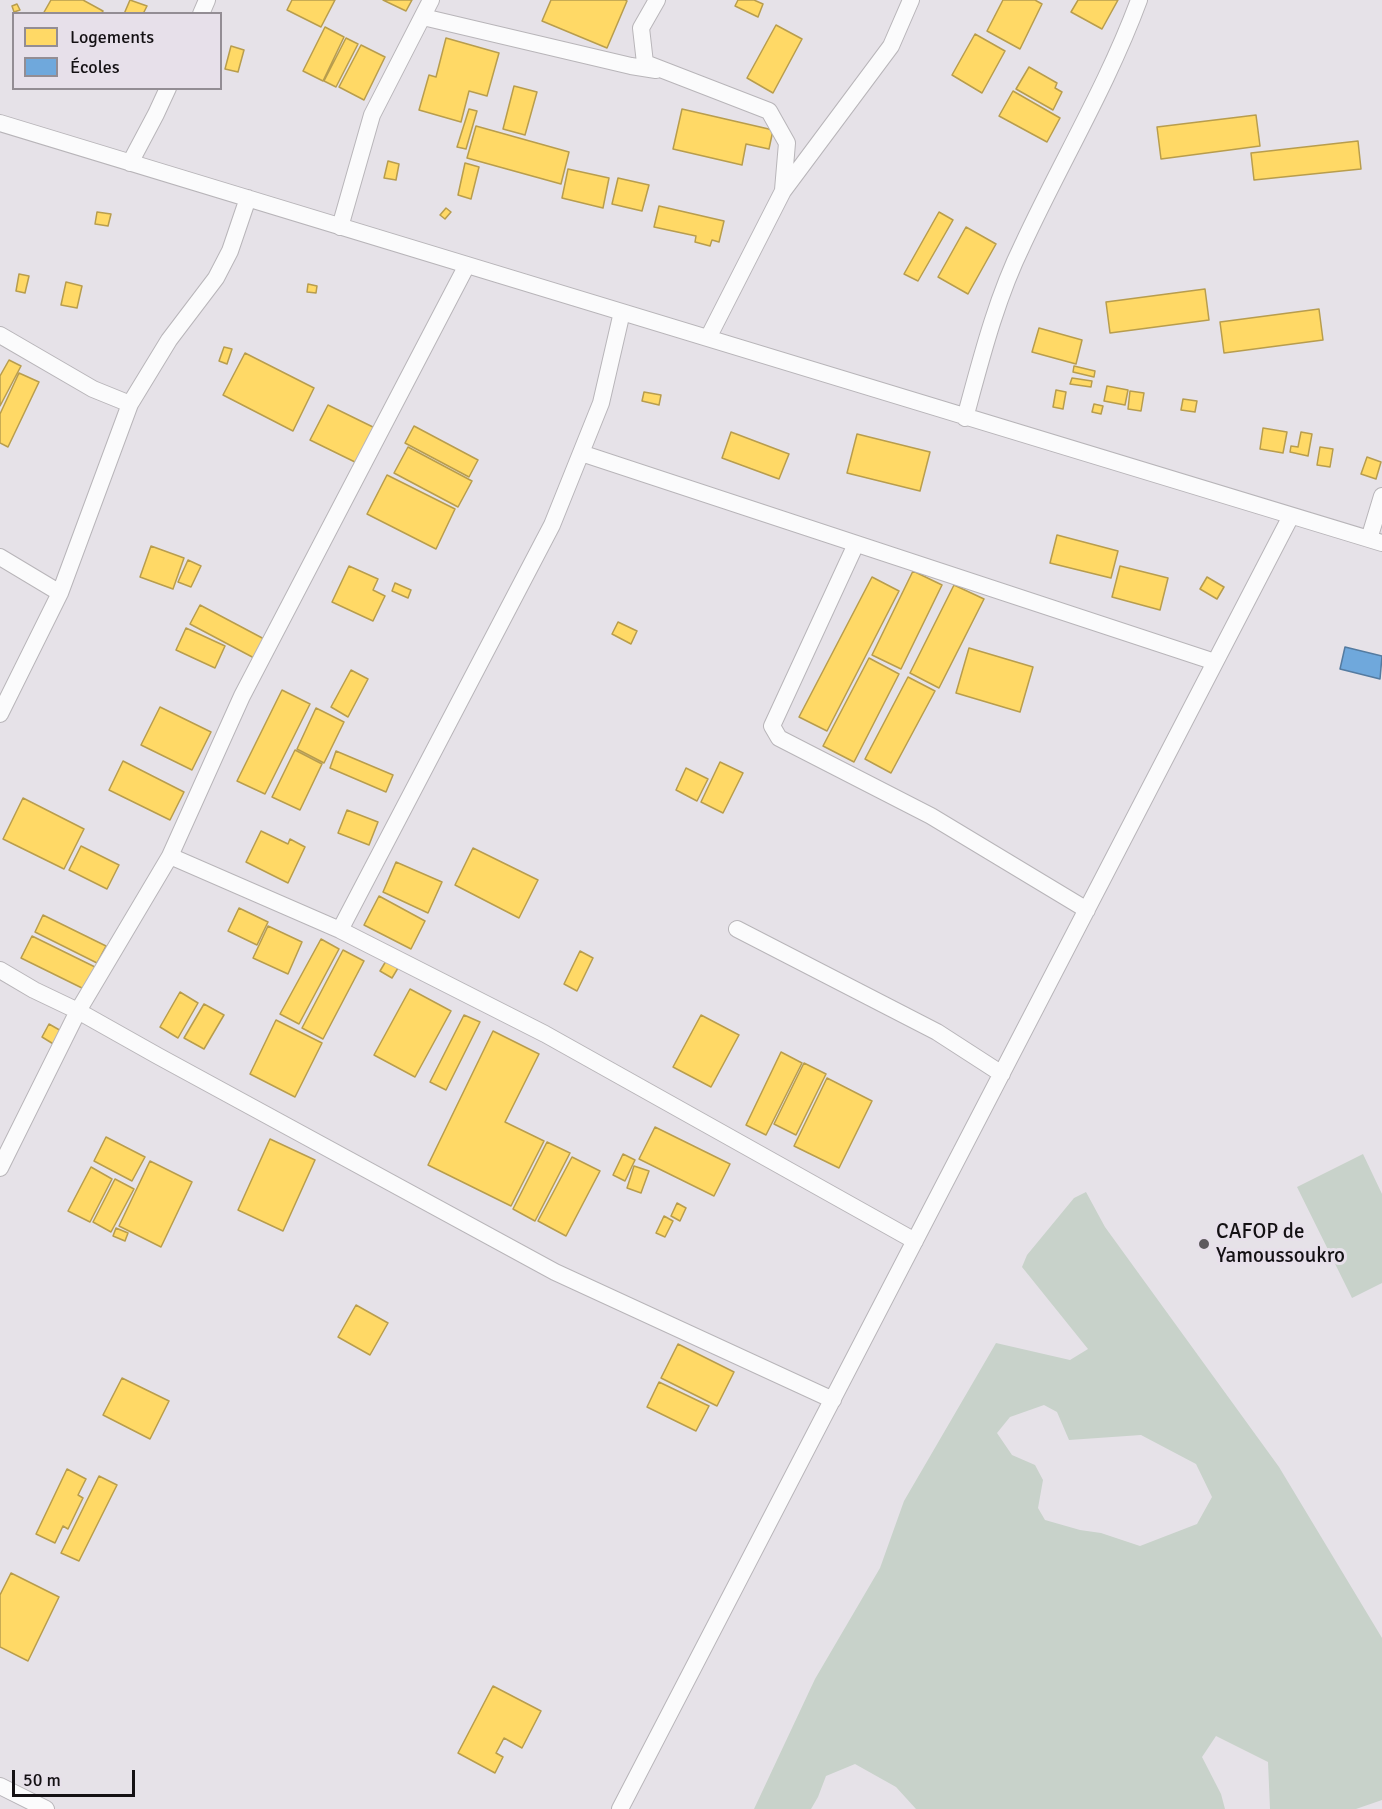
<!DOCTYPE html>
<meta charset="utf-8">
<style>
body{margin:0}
#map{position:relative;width:1382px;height:1809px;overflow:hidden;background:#e6e2e8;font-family:Signika,sans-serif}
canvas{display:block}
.legend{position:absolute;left:12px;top:12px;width:210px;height:78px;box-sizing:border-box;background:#e7e0ea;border:2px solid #938d94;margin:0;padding:8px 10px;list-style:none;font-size:18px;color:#141114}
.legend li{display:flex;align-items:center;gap:12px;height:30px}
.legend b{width:30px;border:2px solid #938d94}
.scale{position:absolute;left:12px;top:1770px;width:123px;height:27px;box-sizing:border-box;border:3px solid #141114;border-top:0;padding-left:8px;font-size:18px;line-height:21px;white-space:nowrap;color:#141114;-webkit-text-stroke:4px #e7e0ea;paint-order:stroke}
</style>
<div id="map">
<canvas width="1382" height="1809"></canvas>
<ul class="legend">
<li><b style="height:16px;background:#ffd966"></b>Logements</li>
<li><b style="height:16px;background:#6fa8dc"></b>Écoles</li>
</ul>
<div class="scale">50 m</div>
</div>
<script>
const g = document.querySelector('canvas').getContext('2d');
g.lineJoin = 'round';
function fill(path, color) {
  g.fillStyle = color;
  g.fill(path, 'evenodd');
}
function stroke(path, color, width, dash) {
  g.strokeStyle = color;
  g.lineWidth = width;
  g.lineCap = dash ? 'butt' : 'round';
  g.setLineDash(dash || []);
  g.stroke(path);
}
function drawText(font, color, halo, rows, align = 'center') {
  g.font = font + ' Signika,sans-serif';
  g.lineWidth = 6;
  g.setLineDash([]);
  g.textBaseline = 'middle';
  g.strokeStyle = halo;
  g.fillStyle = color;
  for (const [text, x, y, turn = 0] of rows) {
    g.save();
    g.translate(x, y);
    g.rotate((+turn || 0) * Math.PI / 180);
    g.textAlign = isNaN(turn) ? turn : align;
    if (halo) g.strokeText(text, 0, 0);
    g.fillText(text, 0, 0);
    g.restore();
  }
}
fill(new Path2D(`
 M1363 1154 1382 1194V1283L1352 1298 1297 1187Z
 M1086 1192 1105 1227 1279 1467 1382 1638V1800L1356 1809H1270L1268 1762 1216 1736 1202 1757 1221 1794 1225 1809H916L896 1787 855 1764 826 1776 818 1797 811 1809H754L815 1679 880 1568 904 1501 996 1343 1070 1360 1088 1349 1022 1267 1027 1255 1074 1198ZM1044 1405 1057 1412 1069 1440 1141 1435 1196 1464 1212 1497 1197 1524 1140 1546 1101 1533 1080 1530 1045 1520 1038 1508 1043 1480 1035 1465 1012 1455 997 1433 1010 1417Z`), '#c8d2ca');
const homes = new Path2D(`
 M51 0H83L103 11 101 14H43Z
 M130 0 147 6 143 14H124Z
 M292 0H335L321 27 287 10Z
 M383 0H412L406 11Z
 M551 0H625L627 1 607 48 542 21Z
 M738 0H754L763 4 758 17 735 6Z
 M1003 0H1035L1042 4 1020 49 987 31Z
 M1078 0H1118L1102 29 1071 12Z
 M17 4 20 10 14 12 12 6Z
 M776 25 802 39 773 93 747 78Z
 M325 27 344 37 323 81 303 71Z
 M975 34 1005 51 982 93 952 75Z
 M346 38 358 44 336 87 324 81Z
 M446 38 499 53 487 96 469 91 461 122 419 110 429 75 436 77Z
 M361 45 385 57 364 100 339 87Z
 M231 46 244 50 238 72 225 69Z
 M1029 67 1057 83 1055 88 1062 92 1053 110 1016 89Z
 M514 86 537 92 525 135 503 129Z
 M1013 91 1060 118 1047 142 999 116Z
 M469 109 477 111 466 149 457 147Z
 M682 109 773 130 769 149 746 144 742 165 673 149Z
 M1256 115 1260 146 1161 159 1157 127Z
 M476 126 569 152 561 184 467 158Z
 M1358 141 1361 169 1254 180 1251 153Z
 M388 161 399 164 396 180 384 178Z
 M465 163 479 167 471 199 458 195Z
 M568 169 609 178 603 208 562 198Z
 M618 178 649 185 642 211 612 204Z
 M659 206 724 221 719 242 712 240 710 246 695 242 696 236 654 227Z
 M446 208 451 212 445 219 440 215Z
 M97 212 111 214 108 226 95 224Z
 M939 212 953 220 918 281 904 274Z
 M966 227 996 244 968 294 938 277Z
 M19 274 29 276 25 293 16 291Z
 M66 282 82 286 77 308 61 305Z
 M308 284 317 286 316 293 307 292Z
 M1205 289 1209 320 1110 333 1106 302Z
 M1319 309 1323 340 1224 353 1220 322Z
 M1039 328 1082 340 1076 364 1032 352Z
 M224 347 232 349 227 364 219 361Z
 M245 353 314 388 293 431 223 395Z
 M9 360 21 366 0 406V376Z
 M1074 366 1095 371 1094 377 1073 372Z
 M19 373 39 382 8 447 0 443V414Z
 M1072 378 1092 381 1091 387 1070 384Z
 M1107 386 1128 390 1125 405 1104 401Z
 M1056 390 1066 392 1063 409 1053 407Z
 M1130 391 1144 393 1141 411 1128 409Z
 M644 392 661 395 659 405 642 401Z
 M1183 399 1197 401 1195 412 1181 410Z
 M1094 404 1103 406 1101 414 1092 412Z
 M328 405 377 429 359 464 310 440Z
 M414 426 478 460 469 477 405 443Z
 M1263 428 1287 432 1283 453 1260 449Z
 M731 432 789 454 779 479 722 458Z
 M1301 432 1312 434 1308 456 1290 452 1291 446 1298 447Z
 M857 434 930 452 920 491 847 473Z
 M408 447 472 481 458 507 394 473Z
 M1320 447 1333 449 1330 467 1317 465Z
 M1367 457 1381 462 1376 479 1361 474Z
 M387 475 455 509 436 549 367 514Z
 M1057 535 1118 551 1111 578 1050 563Z
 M151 546 184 558 173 589 140 577Z
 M188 560 201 566 191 587 178 582Z
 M349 566 378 579 373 590 385 596 373 621 332 602Z
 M1120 566 1168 578 1160 610 1112 597Z
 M913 571 942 585 901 669 872 655Z
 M872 577 899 591 827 731 799 717Z
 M1207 577 1224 587 1217 599 1200 589Z
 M395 583 411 590 408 598 392 591Z
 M954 585 984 599 939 688 910 673Z
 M200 605 266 640 256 659 190 624Z
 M618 622 637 631 631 644 612 634Z
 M186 628 225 646 215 668 176 650Z
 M969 648 1033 667 1020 712 956 693Z
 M869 658 899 674 854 762 823 746Z
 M351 670 368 679 348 717 331 707Z
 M908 677 935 691 891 773 865 759Z
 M282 690 310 704 265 794 237 781Z
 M160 707 211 732 192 770 141 745Z
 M316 708 344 722 324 763 297 749Z
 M295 750 322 764 300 810 272 797Z
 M336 751 393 775 386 792 330 768Z
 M123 761 184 792 170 820 109 790Z
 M720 762 743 773 723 813 701 802Z
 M686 768 708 779 697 801 676 790Z
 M23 798 84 829 64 869 3 839Z
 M347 810 378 822 369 845 338 833Z
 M261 831 288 844 290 839 305 847 288 883 246 862Z
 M81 846 119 865 107 889 69 870Z
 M473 848 538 880 519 918 455 885Z
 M396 862 442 882 428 913 383 892Z
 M379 896 425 921 411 949 364 925Z
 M239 908 268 922 257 945 228 931Z
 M43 915 106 946 97 963 35 932Z
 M268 926 302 942 288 974 253 958Z
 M32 936 95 967 84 989 21 958Z
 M321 939 339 949 299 1024 280 1014Z
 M343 950 364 961 323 1039 302 1028Z
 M580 951 593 958 577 991 564 984Z
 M386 961 398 968 392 978 380 971Z
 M410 989 451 1011 415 1077 374 1055Z
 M180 992 198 1003 178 1038 160 1027Z
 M204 1004 224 1015 204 1049 184 1038Z
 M464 1015 480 1022 446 1090 430 1082Z
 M701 1015 739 1035 711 1087 673 1067Z
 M276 1020 322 1043 295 1097 250 1074Z
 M49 1024 63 1032 55 1045 42 1037Z
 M493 1031 539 1054 505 1122 544 1141 511 1206 428 1165Z
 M781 1052 802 1063 766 1135 746 1125Z
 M804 1063 826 1074 796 1135 774 1124Z
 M827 1078 872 1101 839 1168 794 1146Z
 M655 1127 730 1164 714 1196 639 1159Z
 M106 1137 145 1157 132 1181 94 1161Z
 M270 1139 315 1160 283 1231 238 1210Z
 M547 1142 570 1153 535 1221 513 1209Z
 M623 1154 635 1160 625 1181 613 1175Z
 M572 1157 600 1171 566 1236 538 1221Z
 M150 1161 192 1182 161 1247 119 1226Z
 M634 1166 649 1171 641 1193 627 1188Z
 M91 1167 112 1179 90 1222 68 1211Z
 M115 1179 134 1189 111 1232 93 1222Z
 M677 1203 686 1208 680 1221 671 1216Z
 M664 1216 673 1221 665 1237 656 1233Z
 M116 1228 128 1233 125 1241 113 1236Z
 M356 1305 388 1323 370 1355 338 1337Z
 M678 1344 734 1372 717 1406 661 1378Z
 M122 1378 169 1401 150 1439 103 1415Z
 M659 1382 709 1406 696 1431 647 1407Z
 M67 1469 86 1479 78 1495 83 1498 68 1529 63 1526 55 1543 36 1534Z
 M99 1476 117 1485 79 1561 61 1553Z
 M11 1573 59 1597 28 1661 0 1647V1595Z
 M493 1686 541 1711 522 1748 504 1738 496 1753 503 1757 495 1773 458 1753Z`);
fill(homes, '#ffd966');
stroke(homes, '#b89d4d', 1.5);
const schools = new Path2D(`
 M1345 647 1382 656 1380 679 1340 669Z`);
fill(schools, '#6fa8dc');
stroke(schools, '#547ba0', 1.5);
const minor = new Path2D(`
 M657 0 641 28 645 63 769 111 787 143 783 190
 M201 14 207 0
 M423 17 631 66 656 70
 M0 123 1382 543
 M130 163 156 114 168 88
 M340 227 372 115 431 0
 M0 335 93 389 130 404
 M708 338 783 191 891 46 911 0
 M965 418C981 359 996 299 1023 244 1061 162 1108 84 1139 0
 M581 453 1215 662
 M1369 539 1382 496
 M856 544 772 726 779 738 931 816 1087 910
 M0 557 60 593
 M0 714 60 593 130 404 169 340 216 278 230 251 248 198
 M170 856 242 696 467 265
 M737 929 937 1032 1002 1074
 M340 930 552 525 601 403 622 312
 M0 970 34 990 78 1011 158 1056 555 1272 833 1400
 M0 1168 78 1011 170 856 340 930 545 1034 915 1241
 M0 1786 46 1809
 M620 1809 1291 516`);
stroke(minor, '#b8b5b9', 18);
stroke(minor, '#fbfbfc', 16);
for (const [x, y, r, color] of [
 [1204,1244,6,"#5e5a5e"]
]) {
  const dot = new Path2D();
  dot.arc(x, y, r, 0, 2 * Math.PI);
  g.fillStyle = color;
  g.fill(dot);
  stroke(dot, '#e7e0ea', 2);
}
drawText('21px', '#141114', '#e7e0ea', [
 ["CAFOP de",1216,1232],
 ["Yamoussoukro",1216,1256]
], 'left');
</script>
